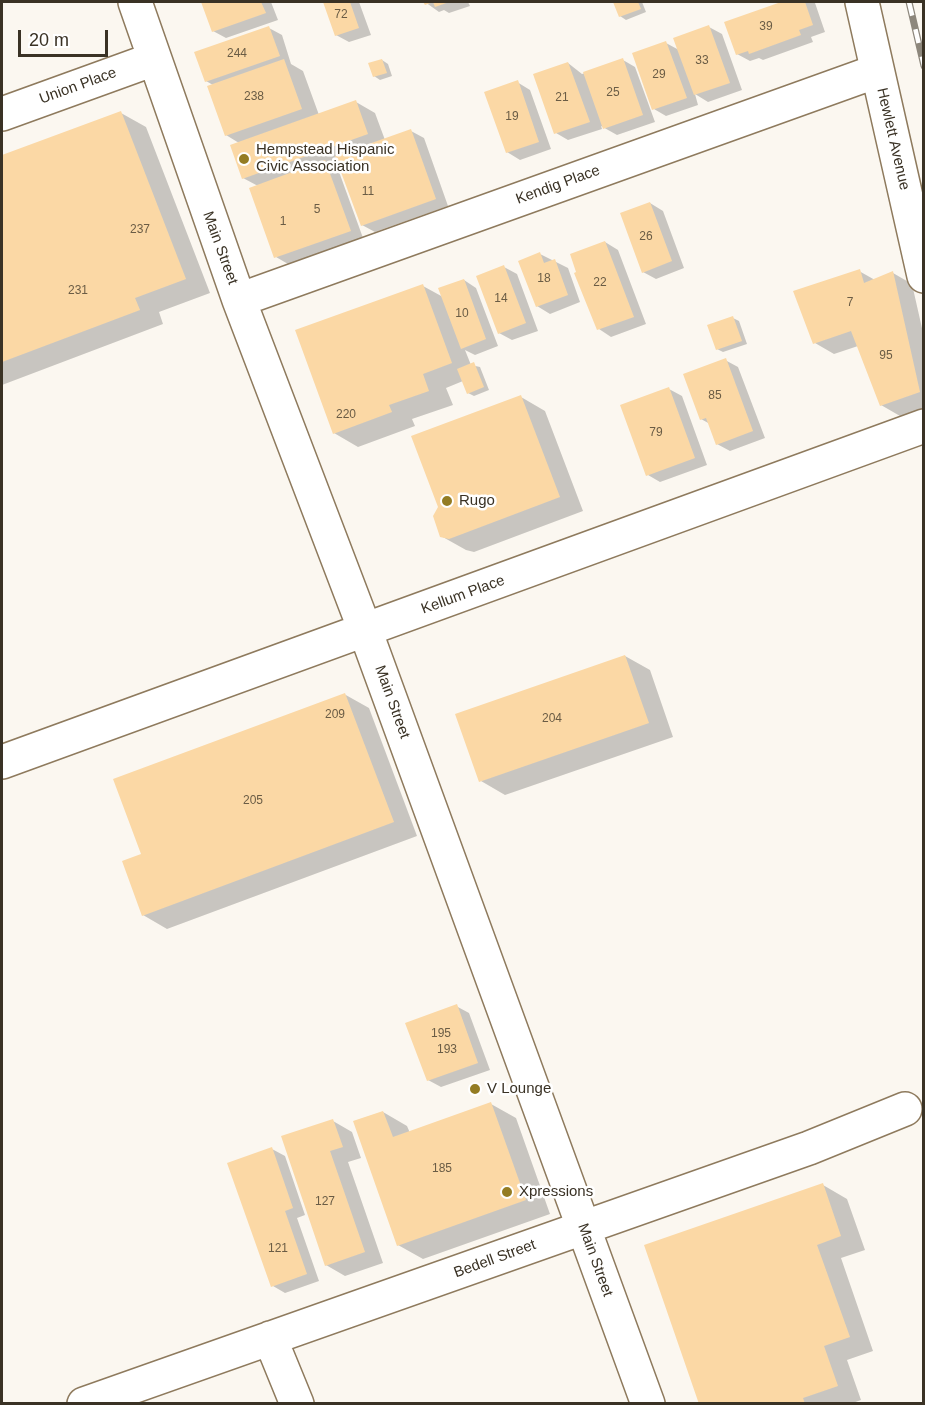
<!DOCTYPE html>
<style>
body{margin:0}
#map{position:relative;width:925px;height:1405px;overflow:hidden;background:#fbf7f0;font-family:Helvetica,sans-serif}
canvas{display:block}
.frame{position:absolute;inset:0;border:3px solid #3a3225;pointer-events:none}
.scale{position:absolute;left:18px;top:30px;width:90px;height:27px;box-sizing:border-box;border:3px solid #3a3225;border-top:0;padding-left:8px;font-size:18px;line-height:21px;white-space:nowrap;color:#3a3225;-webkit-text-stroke:4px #fff;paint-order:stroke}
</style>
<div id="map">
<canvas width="925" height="1405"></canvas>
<div class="frame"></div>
<div class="scale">20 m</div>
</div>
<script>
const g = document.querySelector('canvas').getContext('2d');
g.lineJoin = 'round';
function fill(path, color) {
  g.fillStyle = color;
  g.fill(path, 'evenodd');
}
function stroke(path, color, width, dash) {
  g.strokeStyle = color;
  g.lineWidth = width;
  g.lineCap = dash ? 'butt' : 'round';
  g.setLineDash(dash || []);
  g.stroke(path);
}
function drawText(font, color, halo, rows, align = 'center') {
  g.font = font + ' Helvetica,sans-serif';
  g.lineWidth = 5;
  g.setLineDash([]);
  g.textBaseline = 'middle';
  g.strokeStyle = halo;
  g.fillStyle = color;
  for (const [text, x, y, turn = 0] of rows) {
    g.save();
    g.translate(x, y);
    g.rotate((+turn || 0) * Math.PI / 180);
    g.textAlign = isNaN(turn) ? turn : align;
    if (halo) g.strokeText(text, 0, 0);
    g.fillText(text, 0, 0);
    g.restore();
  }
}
fill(new Path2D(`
 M271 2 278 20 226 38 213 31 203 3Z
 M324 2H359L371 35 349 42 336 35Z
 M425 2H468L470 6 449 13 444 10 439 12Z
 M615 2H642L646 12 626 20 620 16Z
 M786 2 815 3 825 32 811 37 813 42 763 60 759 58 750 61 737 54 726 23Z
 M709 27 722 34 742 90 708 102 695 94 698 105 666 116 654 109 666 43 679 50Z
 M269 28 282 35 291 64 303 71 319 115 356 102 375 113 385 140 411 131 424 138 448 206 375 232 362 225 339 162 330 165 338 169 363 238 288 264 276 257 258 186 243 178 239 143 226 135 213 85 206 81Z
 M382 60 388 64 392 76 380 80 374 76Z
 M623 60 635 67 655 122 617 135 601 126 602 129 568 140 556 133 568 63 582 74Z
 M517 82 530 90 551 149 520 160 507 152Z
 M121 113 146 127 210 293 159 312 163 324 2 385V157Z
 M650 203 663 211 684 268 656 279 643 272Z
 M605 242 618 250 646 324 611 337 599 329Z
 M540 254 568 268 580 302 550 314 537 306Z
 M504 267 517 274 538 331 512 340 499 333Z
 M859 271 875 280 893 273 912 284 924 337V408L900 416 881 405 858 346 834 354 815 343Z
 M464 280 476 288 498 346 475 355 465 350 471 365 480 367 489 390 474 396 468 393 463 381 446 388 453 405 412 419 415 426 358 447 334 433 423 286 443 297Z
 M733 318 739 321 747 344 723 352 717 349Z
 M725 360 738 367 765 438 730 451 717 444 710 424 701 419Z
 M669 389 682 396 707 465 660 482 648 475Z
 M521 397 545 411 583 511 474 552 466 550 441 536Z
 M625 656 650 670 673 737 505 795 481 781Z
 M344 694 369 708 417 836 167 929 143 915V855Z
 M456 1006 469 1013 490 1070 441 1087 428 1080Z
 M491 1104 516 1118 550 1214 423 1259 398 1245 383 1112 407 1126 410 1133Z
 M333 1121 352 1132 361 1158 348 1162 383 1263 345 1276 326 1265 283 1137Z
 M272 1149 285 1156 305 1215 297 1218 319 1281 285 1293 273 1286Z
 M823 1185 847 1199 865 1250 841 1258 873 1351 847 1360 861 1400 850 1404H701Z`), '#0003');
fill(new Path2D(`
 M201 2H261L266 13 212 32Z
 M323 2H350L359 28 335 36Z
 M423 2H449L435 7 433 2 425 5Z
 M613 2H638L641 9 619 17Z
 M781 2H805L813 25 799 30 801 35 749 54 748 51 736 55 724 22Z
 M709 25 730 83 694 95 673 38Z
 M269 26 280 56 205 82 194 52Z
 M666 41 687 98 652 110 632 53Z
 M623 58 643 115 603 129 583 72Z
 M284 59 302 109 225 136 207 86Z
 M382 59 387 73 373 77 368 63Z
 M568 62 590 122 554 134 533 74Z
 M518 80 539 142 506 153 484 92Z
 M356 100 368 134 242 179 230 145Z
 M121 111 186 279 135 298 140 310 2 362V155Z
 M411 129 436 199 361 226 335 156Z
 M325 160 351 231 274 258 249 188Z
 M650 202 672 261 642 273 620 213Z
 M605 241 634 317 597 330 574 273 576 272 570 254Z
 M540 252 544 263 555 259 568 295 536 307 518 261Z
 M504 265 526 323 498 334 476 276Z
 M860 269 864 283 893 271 920 392 880 406 851 331 813 344 793 291Z
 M464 279 486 339 461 349 438 288Z
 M423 284 452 363 423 374 429 391 389 405 392 412 333 434 295 330Z
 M733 316 742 341 716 350 707 325Z
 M726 358 753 431 716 445 706 418 700 420 683 374Z
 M474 362 484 387 467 394 457 369Z
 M669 387 695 458 646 476 620 405Z
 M521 395 560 497 449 539 440 537 433 516 438 507 411 436Z
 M625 655 649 723 479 782 455 714Z
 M345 693 394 822 142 916 122 861 141 854 113 779Z
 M457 1004 478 1063 427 1081 405 1023Z
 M491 1102 526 1200 397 1246 353 1121 383 1111 393 1137Z
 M333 1119 343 1147 330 1151 365 1252 325 1266 281 1136Z
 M272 1147 293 1208 285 1211 307 1274 271 1287 227 1163Z
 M823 1183 841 1236 817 1245 850 1337 824 1346 838 1386 803 1398 805 1404H699L644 1245Z`), '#fbd8a5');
const minor = new Path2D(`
 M135 2 239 300 365 630 648 1404
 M862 2 924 276
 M2 114 154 59
 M239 300 877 71
 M2 762 924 426
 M270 1338 297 1404
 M84 1404 809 1148 905 1109`);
stroke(minor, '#8e7a5d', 36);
stroke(minor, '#fff', 33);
const rail = new Path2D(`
 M909 2 924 66`);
stroke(rail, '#8d877c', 7);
stroke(rail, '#fff', 4.5, [14]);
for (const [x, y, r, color] of [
 [244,159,6,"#947c23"],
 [447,501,6,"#947c23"],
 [475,1089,6,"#947c23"],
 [507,1192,6,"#947c23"]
]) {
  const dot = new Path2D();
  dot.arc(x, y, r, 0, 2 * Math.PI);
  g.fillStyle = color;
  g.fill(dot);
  stroke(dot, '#fff', 2);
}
drawText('12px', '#6a5c45', null, [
 ["72",341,15],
 ["39",766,27],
 ["244",237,54],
 ["33",702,61],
 ["29",659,75],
 ["25",613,93],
 ["238",254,97],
 ["21",562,98],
 ["19",512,117],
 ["11",368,192],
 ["5",317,210],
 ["1",283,222],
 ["237",140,230],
 ["26",646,237],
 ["18",544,279],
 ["22",600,283],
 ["231",78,291],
 ["14",501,299],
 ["7",850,303],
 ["10",462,314],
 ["95",886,356],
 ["85",715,396],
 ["220",346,415],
 ["79",656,433],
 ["209",335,715],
 ["204",552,719],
 ["205",253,801],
 ["195",441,1034],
 ["193",447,1050],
 ["185",442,1169],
 ["127",325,1202],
 ["121",278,1249]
]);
drawText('15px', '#3a3225', '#fff', [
 ["Union Place",78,86,-20],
 ["Hewlett Avenue",893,139,77],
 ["Kendig Place",558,185,-20],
 ["Main Street",220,248,70],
 ["Kellum Place",463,595,-20],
 ["Main Street",392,702,70],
 ["Bedell Street",495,1259,-20],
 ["Main Street",595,1260,70]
]);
drawText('15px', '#3a3225', '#fff', [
 ["Hempstead Hispanic",256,150],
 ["Civic Association",256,167],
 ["Rugo",459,501],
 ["V Lounge",487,1089],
 ["Xpressions",519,1192]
], 'left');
</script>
